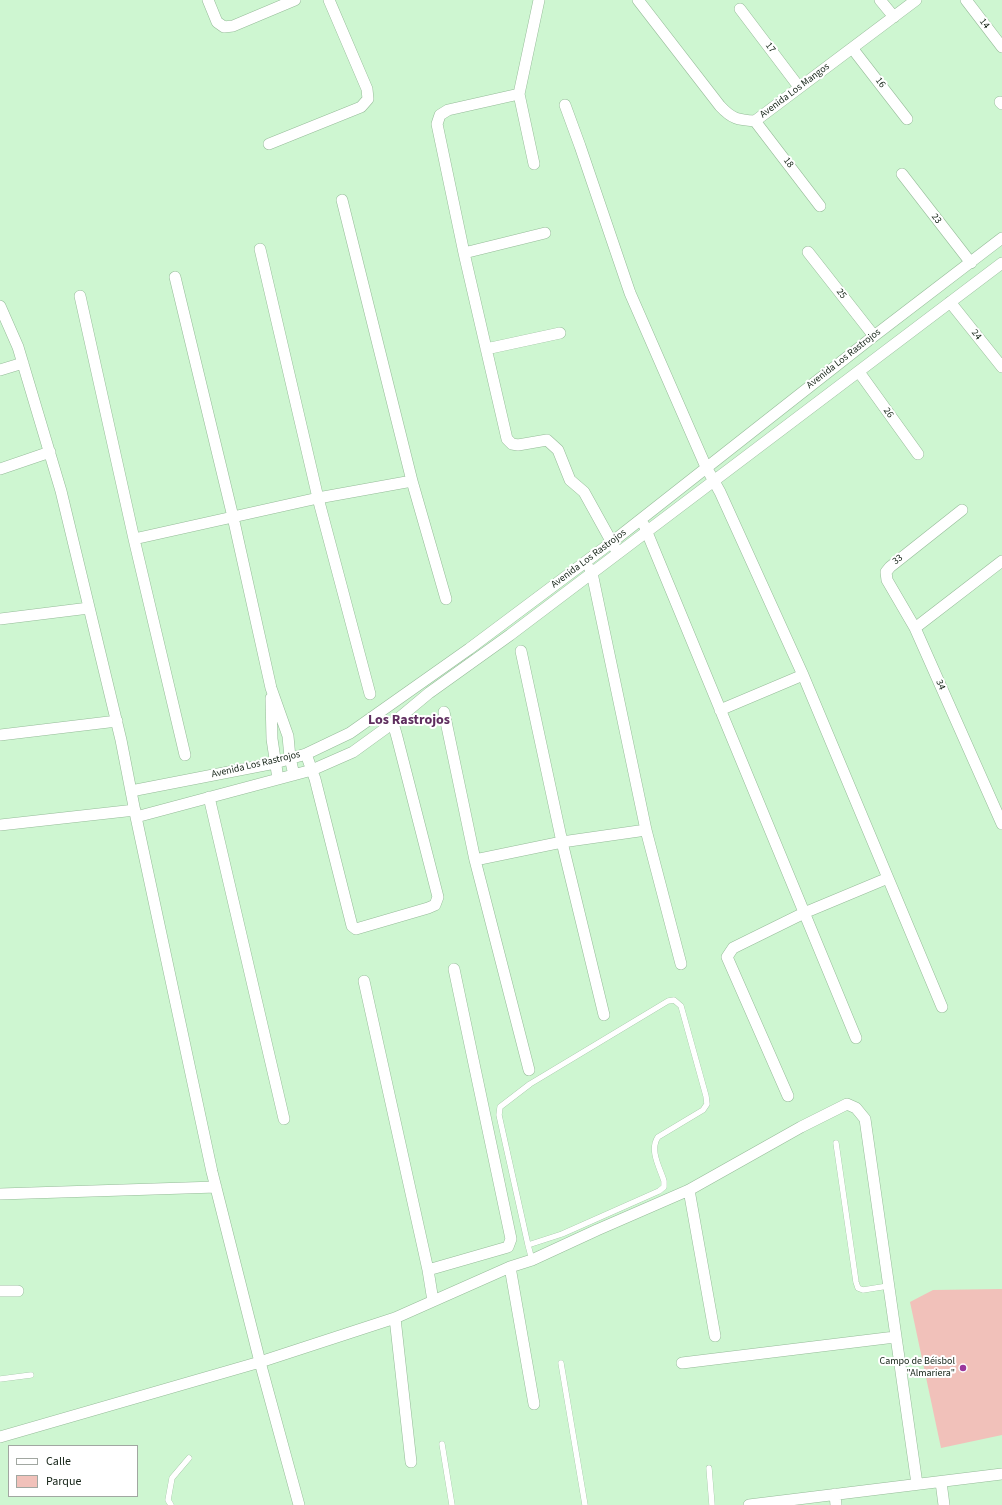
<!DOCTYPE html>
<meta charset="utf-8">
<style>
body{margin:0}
#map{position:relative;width:1002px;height:1505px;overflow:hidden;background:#cef6d1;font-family:"Source Sans 3",sans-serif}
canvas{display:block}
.legend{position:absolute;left:8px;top:1445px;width:130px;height:52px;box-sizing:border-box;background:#fff;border:1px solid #a1a7a1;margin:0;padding:5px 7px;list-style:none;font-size:12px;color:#132215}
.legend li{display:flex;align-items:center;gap:8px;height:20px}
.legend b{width:20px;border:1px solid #a1a7a1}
</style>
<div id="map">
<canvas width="1002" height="1505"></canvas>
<ul class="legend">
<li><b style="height:5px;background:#fff"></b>Calle</li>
<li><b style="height:11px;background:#f1c1ba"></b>Parque</li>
</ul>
</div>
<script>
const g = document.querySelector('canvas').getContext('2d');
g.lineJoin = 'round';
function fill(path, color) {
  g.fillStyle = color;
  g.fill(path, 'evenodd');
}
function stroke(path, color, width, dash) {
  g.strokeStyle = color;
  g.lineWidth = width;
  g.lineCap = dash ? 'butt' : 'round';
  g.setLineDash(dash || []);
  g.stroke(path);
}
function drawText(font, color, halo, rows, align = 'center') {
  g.font = font + ' "Source Sans 3",sans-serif';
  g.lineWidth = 4;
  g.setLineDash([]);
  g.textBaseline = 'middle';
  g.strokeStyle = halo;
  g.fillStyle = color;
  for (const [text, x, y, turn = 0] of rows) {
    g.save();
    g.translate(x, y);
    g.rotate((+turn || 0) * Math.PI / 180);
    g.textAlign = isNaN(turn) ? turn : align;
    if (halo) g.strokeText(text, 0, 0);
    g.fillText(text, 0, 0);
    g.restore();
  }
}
fill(new Path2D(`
 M1002 1289V1435L941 1448 910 1302 933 1290Z`), '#f1c1ba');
const service = new Path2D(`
 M836 1143 856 1282 858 1288 863 1290 888 1286
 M528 1245 562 1234 659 1191 664 1187V1181C660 1168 649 1150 658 1137L703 1110 707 1104 706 1096 681 1006 674 1000 668 1001 530 1084 500 1107 499 1115 528 1245 532 1260
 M561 1363 585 1505
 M0 1379 31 1375
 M442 1444 452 1505
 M709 1468 712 1505
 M171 1505 168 1500 172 1478 189 1458`);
const minor = new Path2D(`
 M208 0 217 22 224 27 233 26 295 0
 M638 0 720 106C732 119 738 120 755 121L916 0
 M880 0 894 17
 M966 0 1002 47
 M740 9 799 87
 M852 48 907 119
 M519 94 539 0
 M1000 102 1002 104
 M565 105 580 146 630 293 706 467 720 492 803 675 942 1007
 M755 121 820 206
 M269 144 361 107 368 99 367 89 329 0
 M534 164 519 94 448 110 440 115 437 124 464 253 507 439 512 444 518 445 547 440 558 450 570 480 584 492 615 548
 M902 174 971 263
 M342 200 412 481 446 599
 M260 249 318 498 370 694
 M808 252 874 336
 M464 253 545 233
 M175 277 233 517 271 688 288 736 290 758 294 775
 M80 296 134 539 185 755
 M950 302 1002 367
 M0 306 18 347 61 491 121 740 136 817 212 1172 260 1362 299 1505
 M486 349 560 333
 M0 370 23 363
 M859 372 918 454
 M0 469 50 452
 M962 510 890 567 886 572 887 580 915 628 1002 824
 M644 525 856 1038
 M134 539 318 498 412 481
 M590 569 592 573 646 830 681 964
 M0 619 89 608
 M915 628 1002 561
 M521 651 562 842 604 1015
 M271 698 272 739 278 779
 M720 710 803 675
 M444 712 475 860 529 1070
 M0 735 117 721
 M306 754 315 779 352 926 356 929 428 908 435 905 438 897 397 737 393 723
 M131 791 275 763 306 754 350 733 469 649 612 542 874 336 1002 238
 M209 797 284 1119
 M136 817 312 770 353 752 393 723 429 693 510 635 1002 263
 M0 825 135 810
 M475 860 562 842 646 830
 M364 981 428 1270 433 1301
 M788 1096 727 957 733 948 804 913 888 878
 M689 1190 715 1336
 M0 1194 216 1187
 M510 1267 534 1404
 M428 1270 508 1247 511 1239 454 969
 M0 1291H18
 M395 1318 411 1462
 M682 1363 895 1337
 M0 1437 260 1362 395 1318 510 1267 532 1260 597 1230 689 1190 801 1127 847 1104 856 1108 865 1119 917 1484
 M941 1482 944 1505
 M835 1494 836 1505
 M749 1505 1002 1474`);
stroke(service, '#95bb98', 6);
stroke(minor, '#95bb98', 12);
stroke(service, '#fff', 5.5);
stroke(minor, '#fff', 11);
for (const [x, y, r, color] of [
 [963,1368,4,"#9b379c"]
]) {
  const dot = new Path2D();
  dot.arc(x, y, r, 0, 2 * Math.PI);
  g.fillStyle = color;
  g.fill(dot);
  stroke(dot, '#fff', 1.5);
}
drawText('10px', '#132215', '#fff', [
 ["14",984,24,53],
 ["17",770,48,53],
 ["16",880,83,53],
 ["Avenida Los Mangos",795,91,-37],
 ["18",788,163,53],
 ["23",936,219,52],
 ["25",841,294,52],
 ["24",976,335,51],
 ["Avenida Los Rastrojos",844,359,-38],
 ["26",888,413,55],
 ["Avenida Los Rastrojos",589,559,-37],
 ["33",898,560,-38],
 ["34",940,685,66],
 ["Avenida Los Rastrojos",256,765,-13]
]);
drawText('10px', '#132215', '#fff', [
 ["Campo de Béisbol",955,1362],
 ["\"Almariera\"",955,1374]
], 'right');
drawText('bold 14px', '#5e2d5e', '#fff', [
 ["Los Rastrojos",409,721]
]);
</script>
